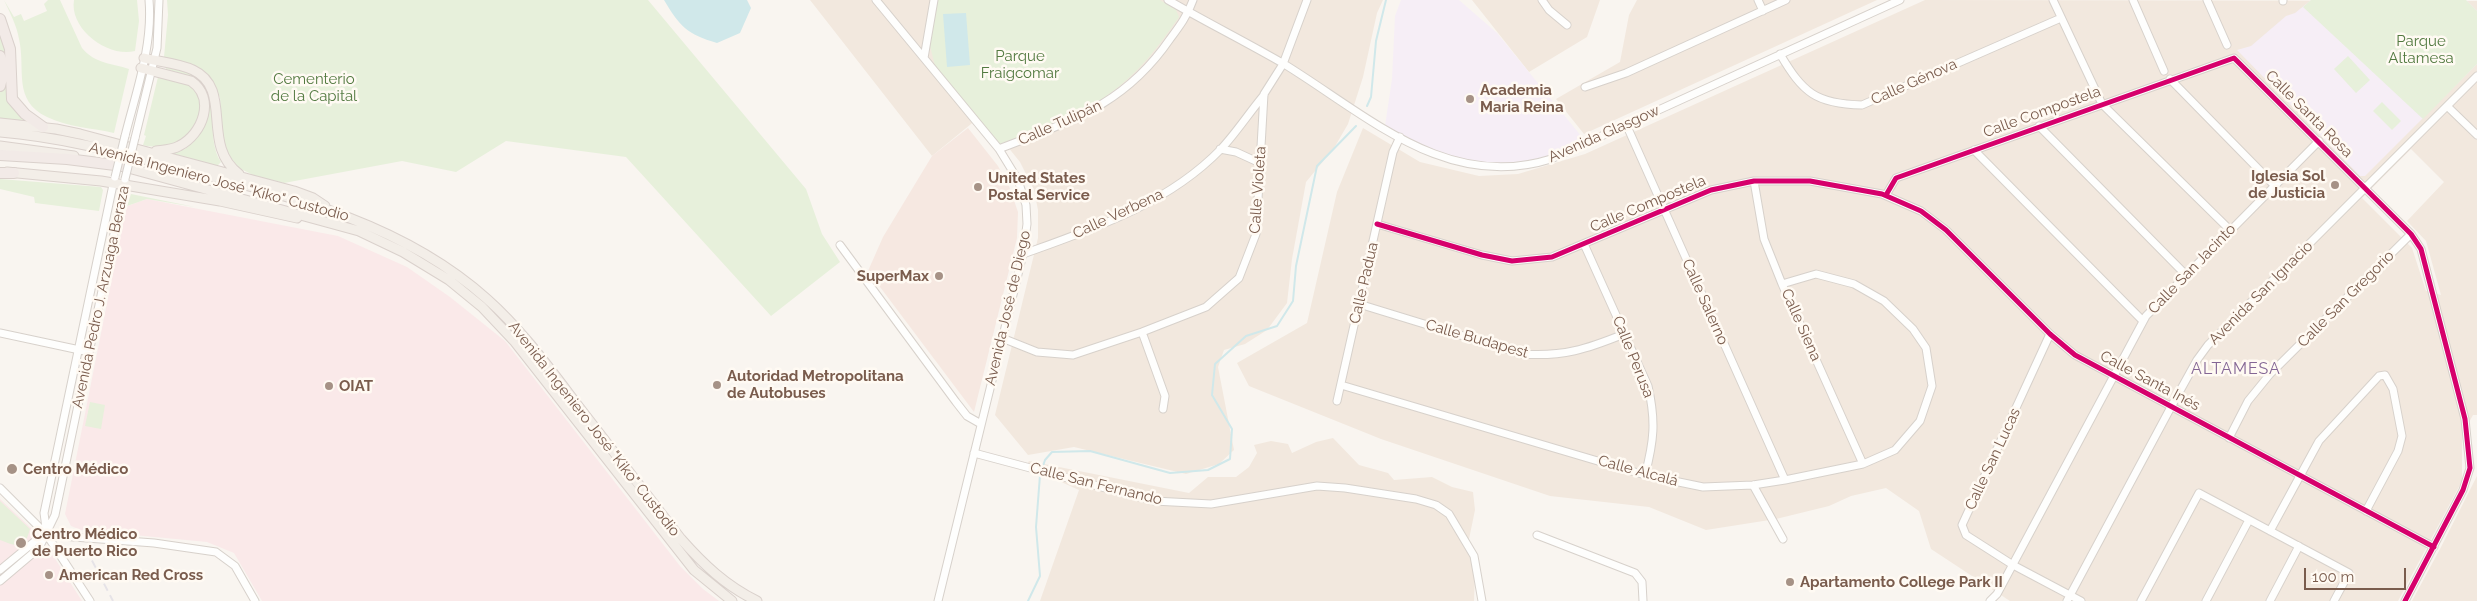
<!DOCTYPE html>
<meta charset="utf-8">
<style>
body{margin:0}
#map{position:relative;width:2477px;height:601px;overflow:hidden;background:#f9f5f0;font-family:Raleway,sans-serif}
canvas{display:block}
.scale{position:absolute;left:2304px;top:568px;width:102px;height:22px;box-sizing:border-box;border:2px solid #7a5c4d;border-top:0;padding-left:6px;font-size:15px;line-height:18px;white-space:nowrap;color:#7a5c4d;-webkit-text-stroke:4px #fffaf3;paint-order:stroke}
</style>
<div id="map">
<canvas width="2477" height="601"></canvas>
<div class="scale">100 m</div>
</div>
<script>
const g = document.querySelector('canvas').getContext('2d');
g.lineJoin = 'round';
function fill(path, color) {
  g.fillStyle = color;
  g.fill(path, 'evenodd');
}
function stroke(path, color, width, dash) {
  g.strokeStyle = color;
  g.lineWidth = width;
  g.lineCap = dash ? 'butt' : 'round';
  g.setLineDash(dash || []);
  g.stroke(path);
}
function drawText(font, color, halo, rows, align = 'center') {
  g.font = font + ' Raleway,sans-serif';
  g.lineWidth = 5;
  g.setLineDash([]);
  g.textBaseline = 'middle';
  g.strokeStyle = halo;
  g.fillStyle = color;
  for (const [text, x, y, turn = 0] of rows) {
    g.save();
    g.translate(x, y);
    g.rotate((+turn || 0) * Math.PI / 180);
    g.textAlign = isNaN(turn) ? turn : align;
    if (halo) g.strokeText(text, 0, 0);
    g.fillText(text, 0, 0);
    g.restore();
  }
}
fill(new Path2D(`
 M810 0H1383L1377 13 1363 77 1348 124 1334 148 1306 182 1292 259 1287 303 1267 330 1245 344 1224 350 1218 367 1234 450 1219 464 1186 474 1074 447 1028 455 995 415 1038 238V210L1034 190 1020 162 982 115 932 156Z
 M1472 0H1600L1587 37 1529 72Z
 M1637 0H1877L1584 134 1556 99 1620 62 1629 15Z
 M1925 0 2477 1V415H2473L2462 435V481L2398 601H2010L1931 549 1919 511 1886 488 1851 496 1829 506 1776 519 1706 530 1649 507 1550 496 1381 439 1249 386 1237 363 1307 323 1337 192 1363 128 1420 162 1479 176 1518 174 1585 154ZM2411 149 2444 182 2407 221 2426 241 2441 295 2426 291 2412 248 2362 198Z
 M1333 438 1359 465 1388 473 1394 480 1432 477 1452 487 1473 492 1475 510 1468 544 1475 573 1474 601H1040L1079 490 1026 466 1029 461 1189 493 1208 477H1236L1249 467 1257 453 1254 445 1271 441 1288 444 1292 453 1316 442Z
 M2477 476V601H2412L2440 549Z`), '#f2e8de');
fill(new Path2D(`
 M968 128 998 166 1009 186 1018 212 1017 238 974 412 868 271 883 237 932 156Z`), '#f6e8e1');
fill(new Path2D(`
 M1401 0H1459L1497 33 1586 142 1551 157 1507 166 1449 159 1385 126 1392 79 1395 16Z
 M2311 0H2466L2477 11V64L2365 176H2360L2237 50 2251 46 2286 16 2295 13Z`), '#f6eef6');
fill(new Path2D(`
 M147 199 338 236 407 267 450 297 505 341 680 566 703 589 719 601H262L234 553 207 542 81 530 71 526 65 514 119 243 127 206Z
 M0 499 32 529 54 557 82 601H0Z`), '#fae9e9');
fill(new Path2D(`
 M4 0 14 17 21 14 24 21 47 11 44 4 48 0H60L82 48C95 64 112 63 129 69L114 133C93 128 67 127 47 117 12 100 26 70 19 39 17 26 10 13 4 0Z
 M74 0H137L139 21 135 51C108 58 69 29 74 0Z
 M167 0H648L806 189 822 234 840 262 771 316 626 157 506 141 456 172 402 161 284 183 255 176 239 168 228 154 223 138 220 98 213 82 193 65 164 57 168 15Z
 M937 0H1160L1176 10 1179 17C1159 46 1138 74 1109 94 1077 117 1036 129 1000 144L935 66 930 46Z
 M2311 0H2466L2477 11V64L2423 119 2303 7Z
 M0 25 5 36 8 86 29 122 0 121V90L4 63 0 50Z
 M2348 56 2370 80 2356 93 2334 69Z
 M166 66C174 68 182 68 189 71 226 89 203 134 221 162L216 167 169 155 185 149 199 136 208 113C196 82 199 78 166 69Z
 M161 75C170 78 182 80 190 85 223 108 184 156 143 145L146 136 144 135 158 77Z
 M2382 102 2401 121 2392 130 2373 111Z
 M0 179 101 187 103 190 99 211 35 203 34 197 0 189Z
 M131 194 195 207 147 199 127 206Z
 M90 402 105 405 101 429 85 426Z
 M0 501 30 529C24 550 18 547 0 540Z`), '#e7f0db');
fill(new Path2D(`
 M664 0H747L751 8 740 33 717 43C687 34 680 27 664 0Z
 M966 13 970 65 947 67 943 14Z`), '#d0e8ea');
stroke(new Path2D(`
 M1367 106 1371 97 1376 41 1386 0
 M1043 466 1045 460 1052 452 1090 451 1170 473 1208 470 1230 459 1232 429 1212 395 1215 364 1246 336 1277 326 1293 301 1296 266 1317 166 1356 126
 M1028 601 1040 576 1036 527 1040 475`), '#d0e8ea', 2);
const minor = new Path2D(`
 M876 0 999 149 1018 180 1026 205 1027 224 1023 254 938 601
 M1168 0C1206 22 1246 42 1284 64 1367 115 1447 192 1551 159L1900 0
 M1542 0 1549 10 1567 25
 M1758 0 1763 11
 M2053 0 2102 104 2230 230
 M2133 0 2164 71
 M2207 0 2227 45
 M2283 0V1
 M1780 54C1803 93 1816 104 1862 105L2061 18
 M924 58 934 0
 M2170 79 2275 186
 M1585 87 1626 73 1786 0
 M2447 106 2477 135
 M1626 124 1785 480
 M2039 126 2186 275
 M125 136C136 92 153 46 149 0
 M135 138 157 48 159 0
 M999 149C1070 121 1124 106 1170 39 1179 27 1188 15 1193 0
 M1220 149 1236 152 1260 163
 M1974 150 2143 321
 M1754 181 1764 239 1782 284 1863 464
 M1886 195 1896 178 2234 58 2411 234 2421 249 2465 419 2470 468 2463 490 2405 601
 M1377 224 1482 255 1512 261 1552 257 1711 190 1754 181H1810L1882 194 1921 211 1946 230 2050 334 2075 355 2434 547
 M1584 244 1648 386C1656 421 1654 441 1645 475
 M840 245 956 402 967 416 981 424
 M1023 254C1093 229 1168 204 1221 149 1236 133 1249 113 1264 95
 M1359 304 1522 354C1563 357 1587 349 1624 334
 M1142 332 1165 396 1163 409
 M0 333 89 352
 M2050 334 1962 525 1966 535 2013 565 2081 601
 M1002 338 1037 352 1073 355 1142 332 1206 307 1239 278 1256 234 1264 94 1283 64 1307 0
 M1341 385 1645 475 1703 487 1753 485 1785 480 1863 464 1895 450 1920 421 1932 386 1926 348 1913 329 1884 301 1854 284 1816 274 1782 284
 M1337 401 1393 152 1400 137
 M2229 438 2248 401 2270 374 2411 234
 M974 453 1154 501 1211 504 1317 486 1345 488 1416 499 1436 505 1449 514 1474 556 1482 601
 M1753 485 1783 539
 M0 488 47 535 90 601
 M2270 531 2319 441 2379 376 2385 375 2393 389 2402 436 2398 451 2366 511
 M47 535 44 513 114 180
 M1537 535 1635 573 1642 582 1643 601
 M0 570 34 542 47 535 154 543 216 552 235 566 255 601
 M0 581 39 548 55 515 125 181
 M1990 601 1997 594 2146 316 2319 141
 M2067 601 2171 407 2197 360 2208 345 2477 76
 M2141 601 2199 493 2349 573 2334 601
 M2206 601 2249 520
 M2270 601 2299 546`);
const major = new Path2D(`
 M144 58C160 62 178 63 193 70 234 89 200 145 239 174
 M141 68 191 81C216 98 203 134 179 146 172 150 164 150 156 151
 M0 123 56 129 80 134 294 191 313 198 325 206
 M0 132C61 137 121 153 180 168 289 196 401 222 487 299 522 330 550 369 579 407 613 451 647 495 681 539 703 564 726 586 757 601
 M0 146 74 156
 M121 166 359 231 403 252 449 280 482 307 515 342 694 570 732 601
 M7 172 101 181 220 201 297 218`);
const highway = new Path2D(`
 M0 19 10 49 12 99 25 114 43 127
 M0 56 3 74 0 86
 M0 155 67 159 123 166
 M0 173H14`);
stroke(minor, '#d7d1cb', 9);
stroke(major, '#dad1cc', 11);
stroke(highway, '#dad1cc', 12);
stroke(minor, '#fefefd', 7);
stroke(major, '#f3eee8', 9);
stroke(highway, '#f2eae7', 10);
stroke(new Path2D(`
 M86 549 113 601`), '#e6e3e7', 2, [8, 5]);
const minorBridge = new Path2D(`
 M115 177 125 136
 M125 179 135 138`);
stroke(minorBridge, '#d7d1cb', 9, []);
stroke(minorBridge, '#fefefd', 7);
stroke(new Path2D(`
 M1886 195 1896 178 2234 58 2411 234 2421 249 2465 419 2470 468 2463 490 2405 601
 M1377 224 1482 255 1512 261 1552 257 1711 190 1754 181H1810L1882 194 1921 211 1946 230 2050 334 2075 355 2434 547`), '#d6006c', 5);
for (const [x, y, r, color] of [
 [1470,99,5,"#a69286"],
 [2335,185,5,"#a69286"],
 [978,187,5,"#a69286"],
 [939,276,5,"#a69286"],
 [717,385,5,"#a69286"],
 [329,386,5,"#a69286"],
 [12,469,6,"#a69286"],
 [21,543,6,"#a69286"],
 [49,575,5,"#a69286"],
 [1790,582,5,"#a69286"]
]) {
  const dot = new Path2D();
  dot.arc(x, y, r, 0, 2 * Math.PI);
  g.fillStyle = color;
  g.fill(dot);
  stroke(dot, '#fffaf3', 2);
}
drawText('15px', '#537a41', '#fffaf3', [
 ["Parque",2421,41],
 ["Altamesa",2421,58],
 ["Parque",1020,56],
 ["Fraigcomar",1020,73],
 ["Cementerio",314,79],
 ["de la Capital",314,96]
]);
drawText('15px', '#7a5c4d', '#fffaf3', [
 ["Calle Génova",1914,82,-24],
 ["Calle Compostela",2042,112,-20],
 ["Calle Santa Rosa",2309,114,45],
 ["Calle Tulipán",1060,123,-24],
 ["Avenida Glasgow",1604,134,-24],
 ["Avenida Ingeniero José \"Kiko\" Custodio",219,182,15],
 ["Calle Violeta",1258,190,-86],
 ["Calle Compostela",1648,204,-23],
 ["Calle Verbena",1118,214,-25],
 ["Calle San Jacinto",2192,269,-46],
 ["Calle Padua",1364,283,-77],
 ["Avenida San Ignacio",2261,293,-45],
 ["Avenida Pedro J. Arzuaga Beraza",101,297,-78],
 ["Calle San Gregorio",2346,299,-45],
 ["Calle Salerno",1705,302,66],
 ["Avenida José de Diego",1008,308,-77],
 ["Calle Siena",1801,325,66],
 ["Calle Budapest",1477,339,16],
 ["Calle Perusa",1633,357,68],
 ["Calle Santa Inés",2150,381,28],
 ["Avenida Ingeniero José \"Kiko\" Custodio",594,429,52],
 ["Calle San Lucas",1993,459,-65],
 ["Calle Alcalá",1638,471,15],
 ["Calle San Fernando",1096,484,14]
]);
drawText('bold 15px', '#7a5c4d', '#fffaf3', [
 ["Academia",1480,90],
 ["Maria Reina",1480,107],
 ["Iglesia Sol",2325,176,"right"],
 ["de Justicia",2325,193,"right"],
 ["United States",988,178],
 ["Postal Service",988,195],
 ["SuperMax",929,276,"right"],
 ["Autoridad Metropolitana",727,376],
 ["de Autobuses",727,393],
 ["OIAT",339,386],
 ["Centro Médico",23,469],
 ["Centro Médico",32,534],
 ["de Puerto Rico",32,551],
 ["American Red Cross",59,575],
 ["Apartamento College Park II",1800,582]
], 'left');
g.letterSpacing = '1px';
drawText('16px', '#846695', '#fffaf3', [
 ["ALTAMESA",2236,369]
]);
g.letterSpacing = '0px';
</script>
